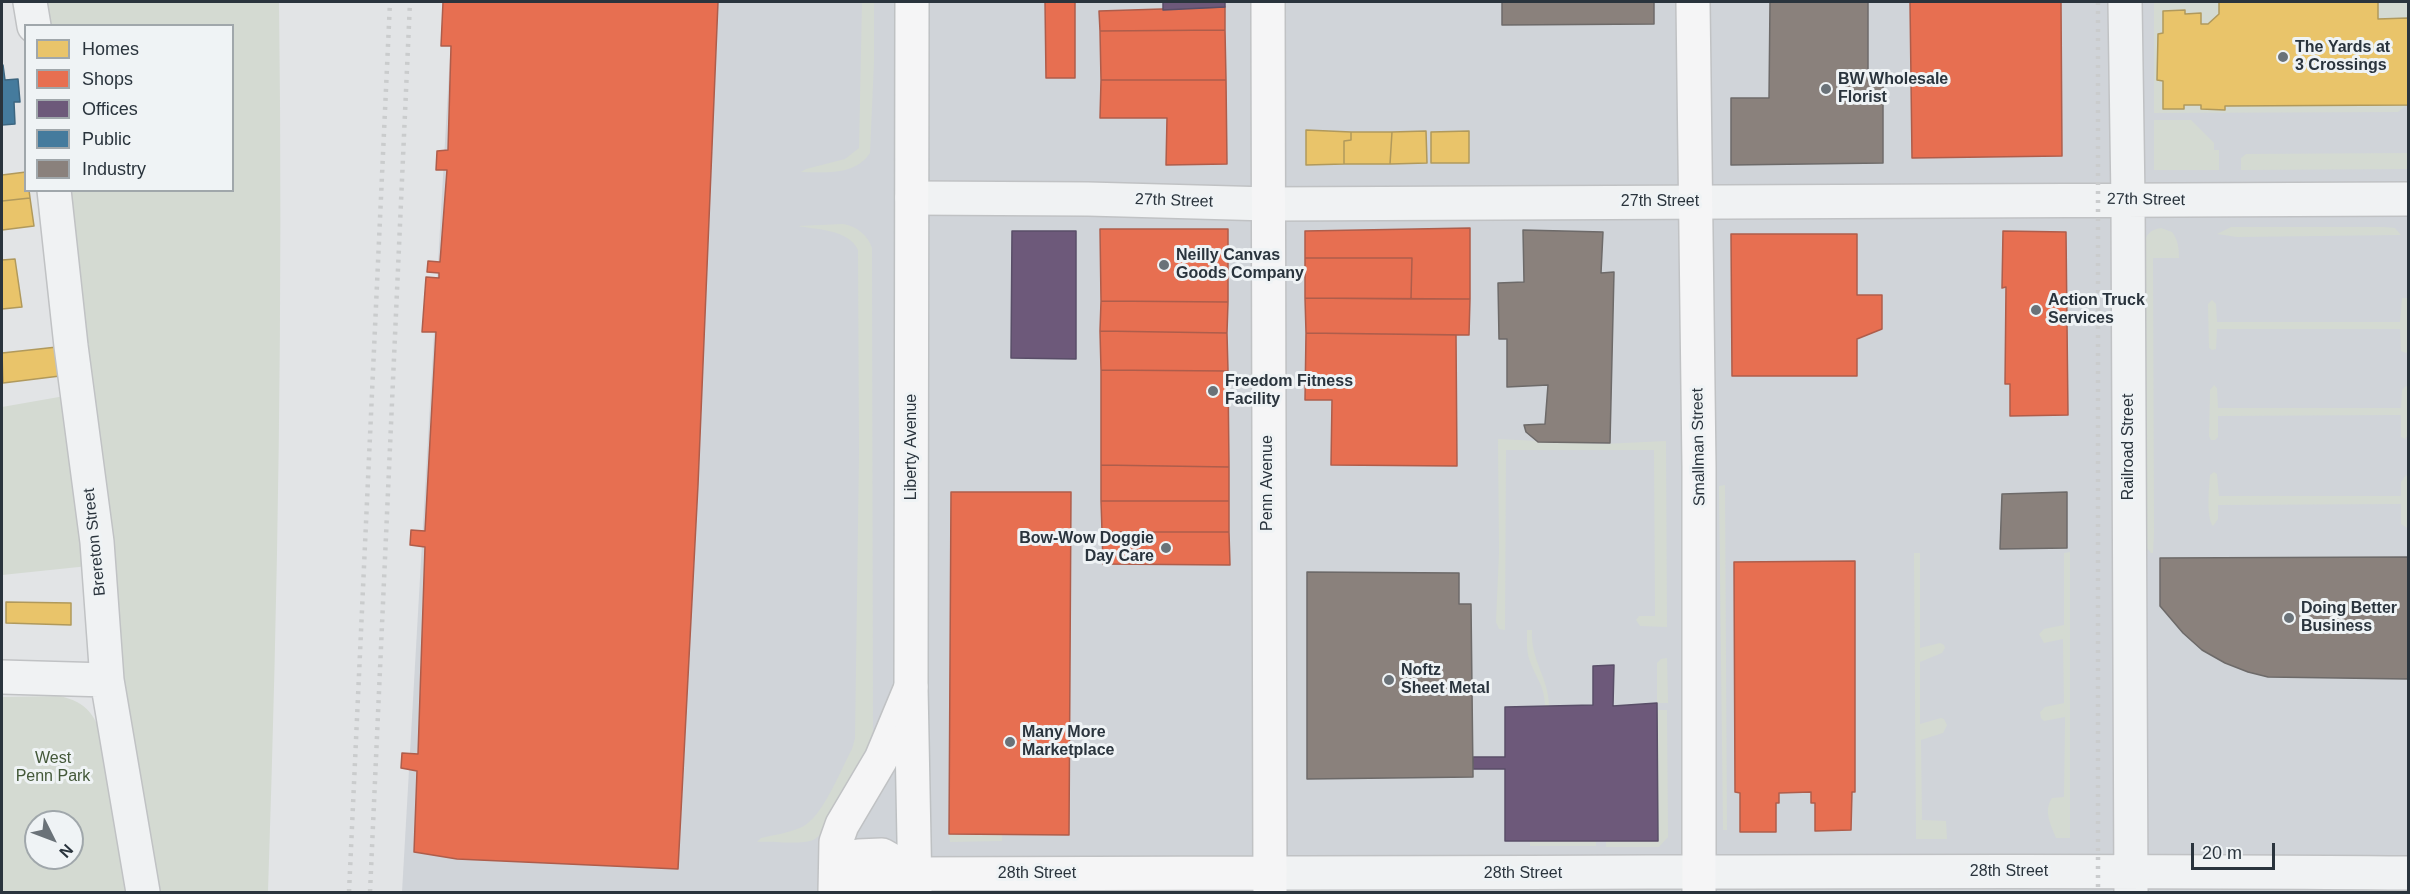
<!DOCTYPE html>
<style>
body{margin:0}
#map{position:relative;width:2410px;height:894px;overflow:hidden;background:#e2e4e6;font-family:Helvetica,sans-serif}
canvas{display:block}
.frame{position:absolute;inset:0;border:3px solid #2a343d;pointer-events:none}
.legend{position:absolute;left:24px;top:24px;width:210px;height:168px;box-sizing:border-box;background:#eff3f5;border:2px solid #a0a7ab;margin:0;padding:8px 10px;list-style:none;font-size:18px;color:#2a343d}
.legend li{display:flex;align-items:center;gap:12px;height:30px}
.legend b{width:30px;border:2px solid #a0a7ab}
.north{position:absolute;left:24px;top:810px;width:60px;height:60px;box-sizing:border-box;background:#eff3f5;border:2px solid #a0a7ab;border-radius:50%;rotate:132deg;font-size:16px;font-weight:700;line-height:24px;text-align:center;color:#2a343d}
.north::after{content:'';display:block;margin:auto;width:21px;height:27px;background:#6a7278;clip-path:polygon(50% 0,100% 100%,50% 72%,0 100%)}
.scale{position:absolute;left:2191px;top:843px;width:84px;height:27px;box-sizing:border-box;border:3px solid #2a343d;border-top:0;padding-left:8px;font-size:18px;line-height:21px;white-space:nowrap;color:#2a343d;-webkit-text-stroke:4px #eff3f5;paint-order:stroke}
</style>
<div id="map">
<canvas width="2410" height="894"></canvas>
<div class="frame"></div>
<ul class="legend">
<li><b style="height:16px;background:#e9c46a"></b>Homes</li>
<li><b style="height:16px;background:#e76f51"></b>Shops</li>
<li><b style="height:16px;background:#6d597a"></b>Offices</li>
<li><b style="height:16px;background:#457b9d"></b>Public</li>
<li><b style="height:16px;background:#8a817c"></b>Industry</li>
</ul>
<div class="north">N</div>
<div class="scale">20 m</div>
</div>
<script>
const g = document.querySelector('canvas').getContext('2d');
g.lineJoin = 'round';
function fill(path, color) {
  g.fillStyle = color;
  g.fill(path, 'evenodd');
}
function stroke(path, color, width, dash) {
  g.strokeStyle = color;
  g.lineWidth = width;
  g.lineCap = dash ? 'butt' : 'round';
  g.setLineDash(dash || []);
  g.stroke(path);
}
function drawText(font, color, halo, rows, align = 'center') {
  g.font = font + ' Helvetica,sans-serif';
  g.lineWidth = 6;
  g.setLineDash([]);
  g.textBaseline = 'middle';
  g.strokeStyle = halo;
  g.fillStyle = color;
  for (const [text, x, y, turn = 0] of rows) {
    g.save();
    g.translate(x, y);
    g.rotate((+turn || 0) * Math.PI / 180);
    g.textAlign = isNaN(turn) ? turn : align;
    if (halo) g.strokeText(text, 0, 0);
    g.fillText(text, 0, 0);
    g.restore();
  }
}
fill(new Path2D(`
 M453 2H2408V892H402Z`), '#d0d4d9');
fill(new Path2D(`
 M30 2H279C283 299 278 596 268 892H143L98 565 2 575V407L76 394 54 191 232 190V26L34 25Z
 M862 2H874V62L870 153C855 176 825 172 801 172L806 169 845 159 859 148Z
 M2173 2H2219V14L2208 24H2201V13L2185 14 2184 10 2163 11V33L2158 34 2157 80 2163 81 2164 109H2184V105H2201V109L2224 110 2225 106 2407 105 2398 112 2154 113V3Z
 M2378 2H2408V18L2378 19Z
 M2154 120H2191L2214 143V150H2219V170H2154Z
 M2408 153V169L2241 170V158L2246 154Z
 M843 224C856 226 868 235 872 248L873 736C868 756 831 833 813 840 801 845 770 841 757 842L761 838C774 835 789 833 802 827 823 817 841 769 852 749L855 738 859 453 858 250C848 229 818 230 798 226Z
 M2231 227H2384L2395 228 2401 235 2237 237 2217 234Z
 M2161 228 2172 232C2178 240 2179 248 2179 258H2153L2154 533 2153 553H2151L2145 546 2144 245C2146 234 2150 230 2161 228Z
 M2402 298H2408V351L2406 353 2401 351 2400 329H2217L2216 349 2212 350 2209 348 2208 304 2212 300 2216 304 2217 322H2400Z
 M2214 385 2217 388 2218 408H2401L2402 390 2406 386 2408 387V435L2405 439 2401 437V415L2218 416V437L2215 440H2211L2209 436 2210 390Z
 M1498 439 1602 444 1666 441 1667 627 1640 626 1636 620 1639 616H1655L1654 450H1506L1505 630 1499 629 1496 622 1499 553Z
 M2214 472 2217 474 2219 496H2401V482L2406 475 2408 477V525L2407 528 2401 524V504L2218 505V519L2213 526C2206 518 2209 487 2210 475Z
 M1725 485 1727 830H1723L1719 486Z
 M2070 552V838H2056C2051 825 2043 811 2052 798L2064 797 2065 717 2044 721 2041 718 2040 712 2045 707 2064 703 2063 639 2044 643 2039 634 2044 629 2064 625V553Z
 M1914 553H1920V648L1940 643 1944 645 1945 648 1942 653 1920 662V724L1941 718 1944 719 1947 725 1943 733 1921 740 1922 820 1946 821 1947 839H1916Z
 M1527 630H1532C1530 660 1549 678 1549 706H1545C1544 685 1538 682 1531 664 1526 653 1527 642 1527 630Z
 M1667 658 1668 703H1657V663L1661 659Z
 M60 696C79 701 89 707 97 724L114 812 126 892H2V697ZM36 822H72V858H36Z
 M1657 710H1667L1668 837 1659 847H1606V841L1658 840Z
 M949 834H1002V841L950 842Z
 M1530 841H1596V846H1530Z`), '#d4dad2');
const homes = new Path2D(`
 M2219 2H2378V19L2408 18V105L2225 106V110L2201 109V105H2184V109H2163V81L2157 80 2158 34 2163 33V11L2185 10V14L2201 13V24H2208L2219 14Z
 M1306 130 1351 132V140L1344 141V164L1306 165Z
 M1426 131 1427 163 1390 164 1392 132Z
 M1469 131V163H1431V132Z
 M1351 132H1392L1390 164H1344V141L1351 140Z
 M26 172V190H29L30 198 2 201V175Z
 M30 198 34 226 2 230V201Z
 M15 259 22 307 2 309V260Z
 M57 347 60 376 3 383 2 353Z
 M6 602 71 603V625L6 623Z`);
fill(homes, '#e9c46a');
stroke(homes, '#b0995c', 1.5);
const shops = new Path2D(`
 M443 2H718L698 485 678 869 457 859 414 852 417 771 401 768 402 753 418 754 425 547 410 545 411 530 425 531 436 332H422L426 277 439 278V273L427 272 428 261 440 262 447 170H436L437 151 448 150 451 46H441Z
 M1045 2H1075V78H1046Z
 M1910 2H2061L2062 156 1912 158Z
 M1225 7V30L1100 31 1099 11Z
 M1225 30 1226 80H1101L1100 31Z
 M1101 80H1226L1227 164 1166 165 1167 118H1100Z
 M1470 228V299H1411L1412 258H1305V231Z
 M1100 229H1228V302L1101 301Z
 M2003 231 2066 232 2068 415 2010 416V384H2005L2006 287 2002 288Z
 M1731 234H1857V295H1882V329L1857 339V376H1732Z
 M1305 258H1412L1411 299 1305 298Z
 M1305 298 1470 299 1469 335 1306 333Z
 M1101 301 1228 302 1227 333 1100 331Z
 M1100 331 1227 333 1228 371 1101 370Z
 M1306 333 1456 335 1457 466 1331 465 1332 400H1305Z
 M1101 370 1228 371 1229 467 1101 465Z
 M1101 465 1229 467V501H1101Z
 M951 492H1071L1069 835 949 834Z
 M1101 501H1229V532H1102Z
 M1102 532H1229L1230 565 1103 564Z
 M1855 561V792H1852L1851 830 1815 831V803H1811V792L1779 793V803H1776V832H1740V793L1735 792 1734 562Z`);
fill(shops, '#e76f51');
stroke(shops, '#ae5d4b', 1.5);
const offices = new Path2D(`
 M1163 2H1225V7L1163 10Z
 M1012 231H1076V359L1011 358Z
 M1614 665 1613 706 1657 703 1658 841H1505V769H1473V757H1505V707L1593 705V666Z`);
fill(offices, '#6d597a');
stroke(offices, '#594e68', 1.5);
const public = new Path2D(`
 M2 65H3L5 80 18 79 20 102H14L15 124 2 125Z`);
fill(public, '#457b9d');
stroke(public, '#3d6680', 1.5);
const industry = new Path2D(`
 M1502 2H1654V24L1502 25Z
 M1770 2H1868V81H1883V163L1731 165V98H1769Z
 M1523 230 1603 232 1601 273 1614 272 1610 443 1538 442 1526 432 1524 425 1545 424 1548 385 1507 387V339H1499L1498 283 1524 282Z
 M2067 492V548L2000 549 2002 494Z
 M2408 557V679L2268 677 2248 672 2225 663 2202 650 2183 633 2160 606V558Z
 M1307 572 1459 573V604H1471L1473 777 1307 779Z`);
fill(industry, '#8a817c');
stroke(industry, '#6d6a69', 1.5);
const street = new Path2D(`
 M30 2 34 26
 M2125 2 2128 200 2131 891
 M54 190 71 346 97 542 107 680 143 892
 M912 198 1088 199 1269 204 2408 199
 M2 677 107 680
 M1270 873C1650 873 2029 869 2408 873`);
const secondary = new Path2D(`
 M1268 2 1270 892
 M1693 2 1699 467V892
 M836 873C871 891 880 885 916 874L1270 873
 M836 873 858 856 882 855 916 874
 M835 892 836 842 842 825 881 759 911 687`);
const primary = new Path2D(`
 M912 2 911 687 915 892`);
stroke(street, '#c0c2c4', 36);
stroke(secondary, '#c0c2c4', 36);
stroke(primary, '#bec1c3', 36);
stroke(street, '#f0f2f3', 33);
stroke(secondary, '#f5f5f6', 33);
stroke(primary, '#f5f5f6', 33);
stroke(new Path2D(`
 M2098 2V892
 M349 892 390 2
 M370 892 410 2`), '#cacccd', 4.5, [3, 6]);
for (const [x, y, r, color] of [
 [2283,57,6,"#6a7278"],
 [1826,89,6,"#6a7278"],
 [1164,265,6,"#6a7278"],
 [2036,310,6,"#6a7278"],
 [1213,391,6,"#6a7278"],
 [1166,548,6,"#6a7278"],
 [2289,618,6,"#6a7278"],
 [1389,680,6,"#6a7278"],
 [1010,742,6,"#6a7278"]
]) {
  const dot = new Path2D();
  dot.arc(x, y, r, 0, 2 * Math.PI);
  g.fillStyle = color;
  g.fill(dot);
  stroke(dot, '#eff3f5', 2);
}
drawText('bold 16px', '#2a343d', '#eff3f5', [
 ["The Yards at",2295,48],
 ["3 Crossings",2295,66],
 ["BW Wholesale",1838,80],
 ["Florist",1838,98],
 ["Neilly Canvas",1176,256],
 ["Goods Company",1176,274],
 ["Action Truck",2048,301],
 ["Services",2048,319],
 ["Freedom Fitness",1225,382],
 ["Facility",1225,400],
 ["Bow-Wow Doggie",1154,539,"right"],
 ["Day Care",1154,557,"right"],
 ["Doing Better",2301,609],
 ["Business",2301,627],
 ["Noftz",1401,671],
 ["Sheet Metal",1401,689],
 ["Many More",1022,733],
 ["Marketplace",1022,751]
], 'left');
drawText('16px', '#2a343d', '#eff3f5', [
 ["27th Street",2146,200,1],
 ["27th Street",1174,201,2],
 ["27th Street",1660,202],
 ["Liberty Avenue",912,447,-90],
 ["Smallman Street",1699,447,-91],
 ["Railroad Street",2129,447,-90],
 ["Penn Avenue",1268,483,-90],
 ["Brereton Street",95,542,-96],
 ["28th Street",2009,872],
 ["28th Street",1037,874],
 ["28th Street",1523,874]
]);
drawText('16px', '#435839', '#eff3f5', [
 ["West",53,759],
 ["Penn Park",53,777]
]);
</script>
